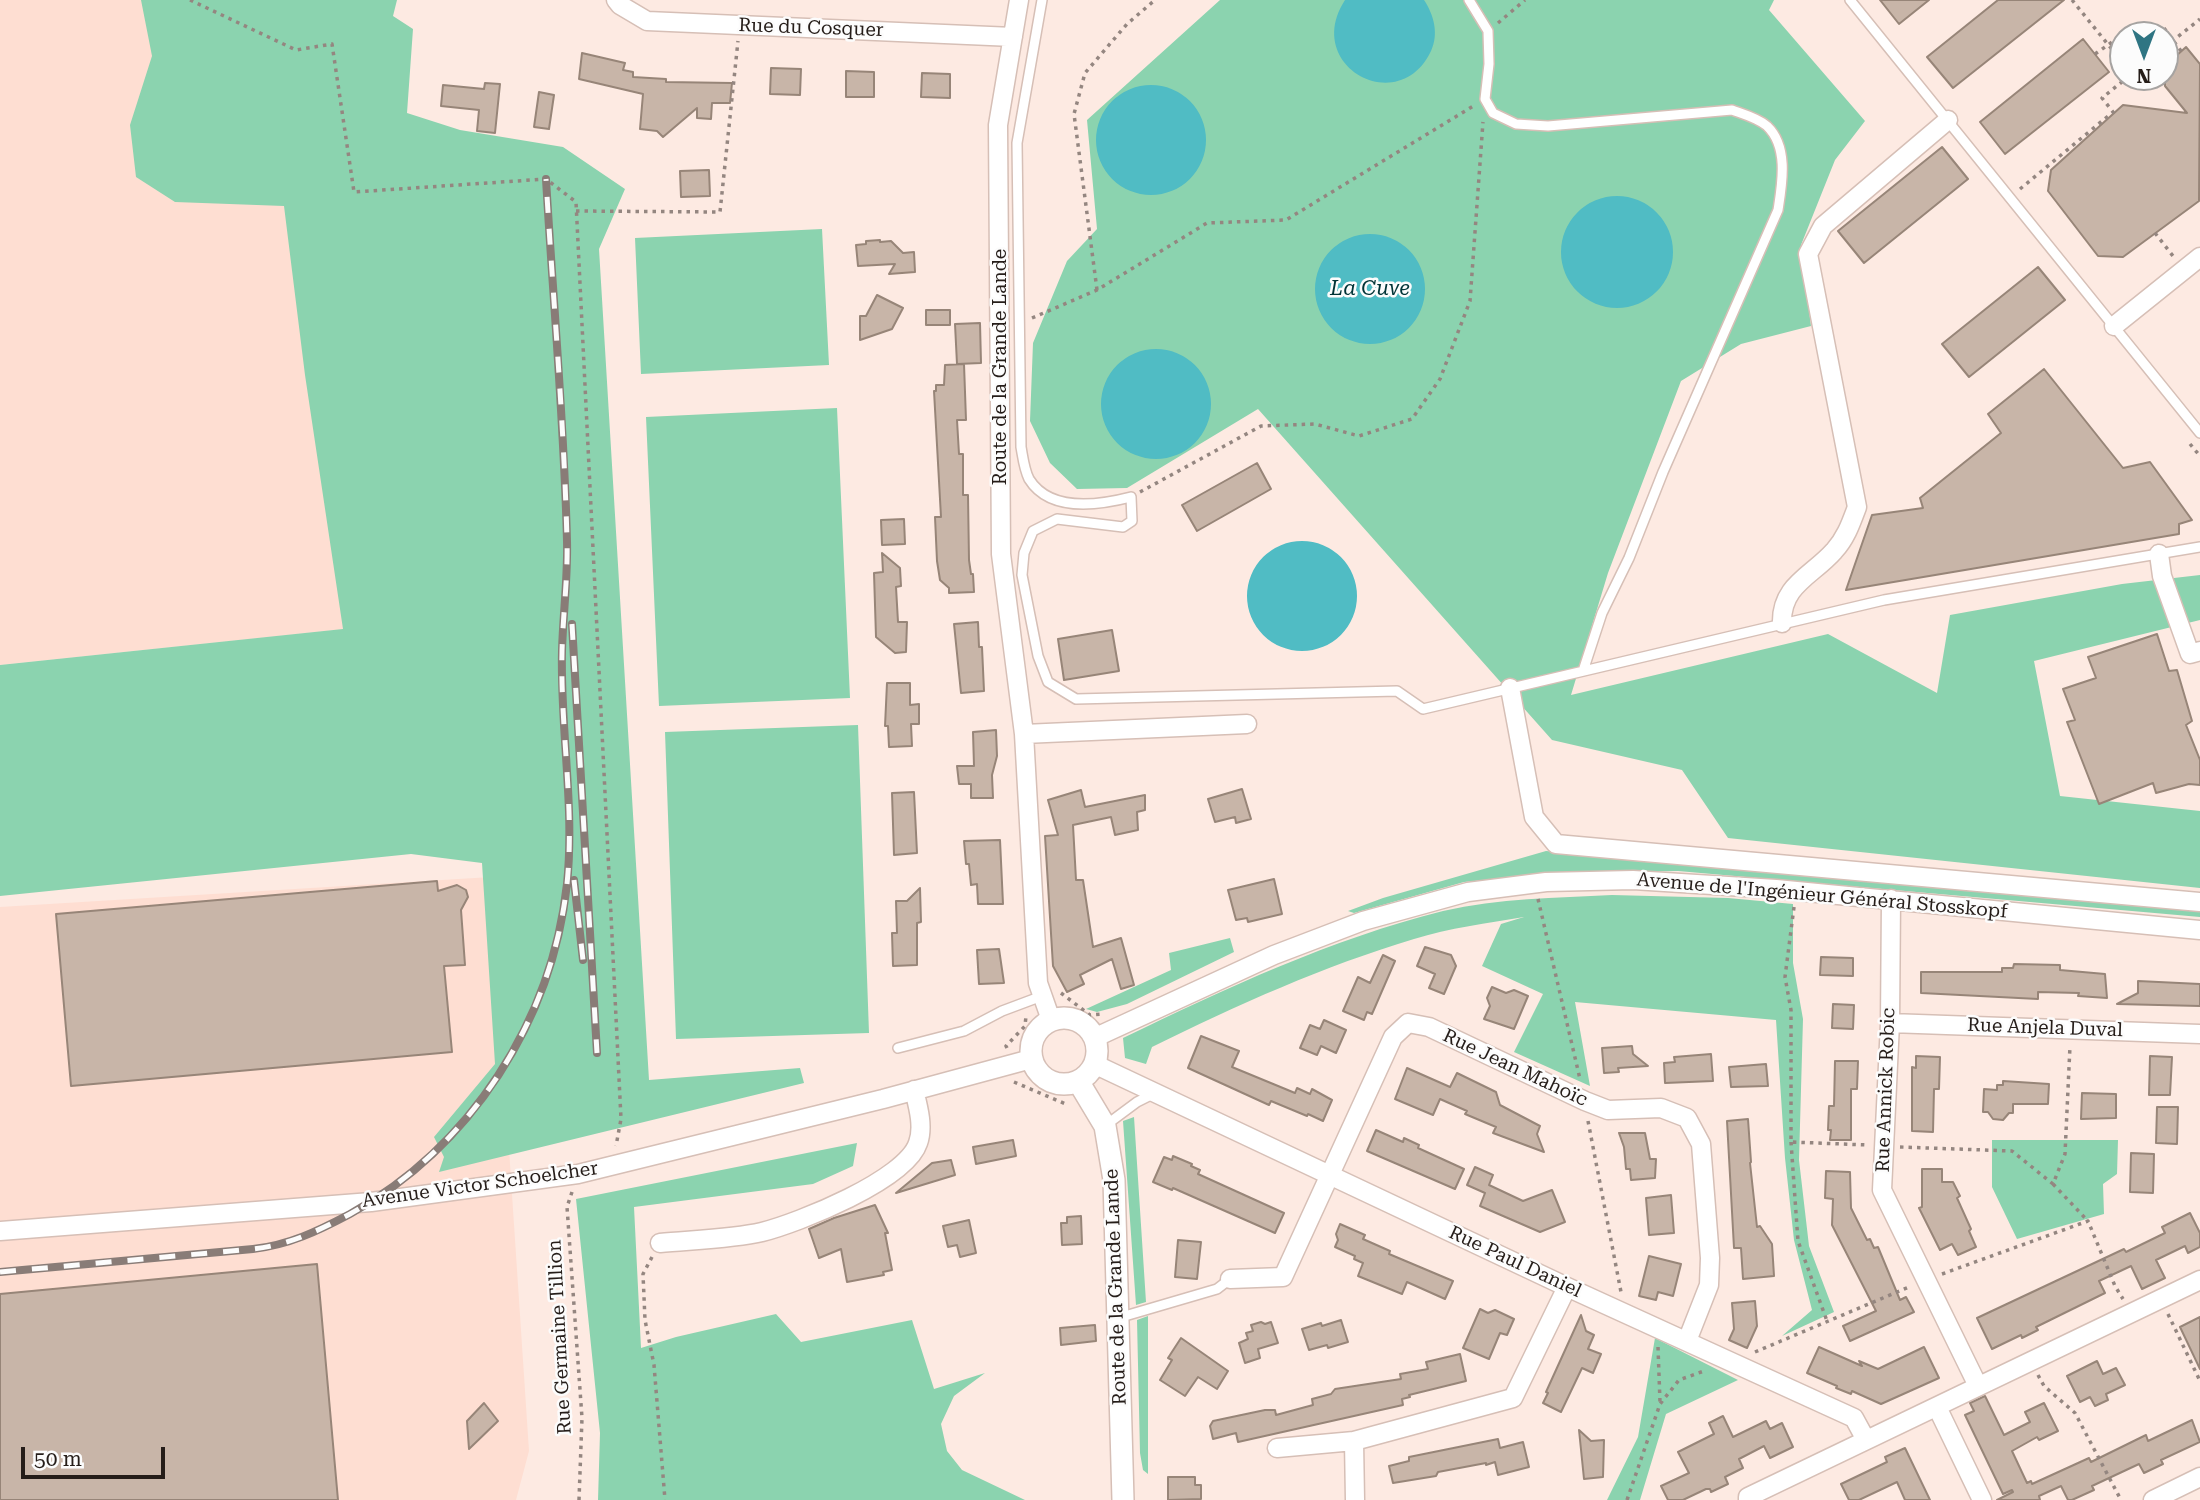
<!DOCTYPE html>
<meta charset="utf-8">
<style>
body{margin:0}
#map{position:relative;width:2200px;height:1500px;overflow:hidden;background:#fdeae2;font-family:"Roboto Serif",serif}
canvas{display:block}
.north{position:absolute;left:2109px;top:21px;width:70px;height:70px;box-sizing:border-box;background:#fcfcfc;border:2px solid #a6a3a1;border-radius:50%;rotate:180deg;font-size:19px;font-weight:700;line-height:28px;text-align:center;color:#251d19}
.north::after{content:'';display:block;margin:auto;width:24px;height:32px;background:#2f7583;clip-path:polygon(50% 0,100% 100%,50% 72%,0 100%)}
.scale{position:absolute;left:21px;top:1447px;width:144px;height:32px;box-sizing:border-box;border:4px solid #251d19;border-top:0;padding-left:9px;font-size:21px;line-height:24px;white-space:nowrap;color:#251d19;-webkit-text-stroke:5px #fcfcfc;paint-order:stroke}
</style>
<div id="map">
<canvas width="2200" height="1500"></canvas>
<div class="north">N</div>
<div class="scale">50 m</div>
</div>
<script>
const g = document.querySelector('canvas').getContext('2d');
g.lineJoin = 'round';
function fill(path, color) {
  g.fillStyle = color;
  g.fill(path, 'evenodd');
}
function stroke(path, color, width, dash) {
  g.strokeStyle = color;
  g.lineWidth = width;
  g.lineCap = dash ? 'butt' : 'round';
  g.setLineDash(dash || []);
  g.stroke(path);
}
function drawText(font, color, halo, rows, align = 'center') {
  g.font = font + ' "Roboto Serif",serif';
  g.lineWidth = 5;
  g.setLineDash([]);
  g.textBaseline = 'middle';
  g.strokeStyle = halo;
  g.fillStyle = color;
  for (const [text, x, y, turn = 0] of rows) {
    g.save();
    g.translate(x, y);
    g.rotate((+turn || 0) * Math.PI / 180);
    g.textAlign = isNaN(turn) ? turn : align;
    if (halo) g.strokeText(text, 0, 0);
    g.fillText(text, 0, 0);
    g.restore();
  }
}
fill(new Path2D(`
 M0 0H194L299 196 346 629 0 665Z
 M491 877 529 1451 516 1500H0V907Z`), '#feded2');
fill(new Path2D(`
 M141 0H397L393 16 413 29 407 113 460 130 563 147 625 189 599 249 649 1080 800 1068 804 1083 439 1172 444 1157 434 1137 495 1064 482 863 411 854 0 896V665L343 629 305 375 284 206 175 202 136 177 130 125 152 56Z
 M1220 0H1774L1769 10 1865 121 1835 160 1801 245 1811 326 1741 344 1681 381 1608 573 1571 695 1828 634 1937 693 1950 615 2122 584 2200 575V620L2034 661 2060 796 2200 811V888L1728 838 1682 770 1552 740 1258 409 1127 488 1077 489 1050 463 1030 421 1033 343 1067 261 1097 229 1087 120Z
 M822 229 829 365 641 374 635 238Z
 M837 408 850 698 659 706 646 417Z
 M858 725 869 1033 676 1039 665 732Z
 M1546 851 2200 911V917L1678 871 1561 873 1464 882 1354 913 1348 911 1383 898Z
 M1612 895 1728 898 1793 904V963L1803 1019 1799 1160 1809 1246 1834 1312 1782 1336 1812 1310 1794 1240 1785 1158 1776 1020 1575 1002 1590 1086 1514 1052 1543 994 1482 966 1501 924 1524 917C1488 923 1449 928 1414 939 1324 966 1237 1005 1152 1047L1146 1064 1125 1058 1123 1038C1227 988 1331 939 1443 911 1499 898 1556 898 1612 895Z
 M1230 938 1234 952 1127 1004 1097 1012 1086 1009 1171 970 1169 953Z
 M1134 1117 1146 1302 1136 1305 1123 1121Z
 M1992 1140H2118L2117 1174 2103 1184 2104 1214 2017 1239 1992 1187Z
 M857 1143 853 1166 813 1184 634 1207 641 1348 676 1337 776 1314 801 1342 912 1320 934 1389 985 1373 954 1396 941 1424 947 1451 962 1470 1025 1500H598L600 1433 576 1199Z
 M1148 1316V1474L1143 1470 1140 1453 1137 1320Z
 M1655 1338 1738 1380 1666 1414 1640 1500H1607L1638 1437Z`), '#8bd3af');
fill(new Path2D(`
 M1345 0H1424C1434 15 1439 34 1431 51 1399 119 1302 66 1345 0Z
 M1096 140a55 55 0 1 1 110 0a55 55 0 1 1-110 0Z
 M1561 252a56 56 0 1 1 112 0a56 56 0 1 1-112 0Z
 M1315 289a55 55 0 1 1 110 0a55 55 0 1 1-110 0Z
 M1101 404a55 55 0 1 1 110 0a55 55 0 1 1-110 0Z
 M1247 596a55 55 0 1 1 110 0a55 55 0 1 1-110 0Z`), '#50bcc4');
const building = new Path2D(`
 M1880 0H1929L1899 24Z
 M1998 0H2064L1953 88 1927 57Z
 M2083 39 2109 72 2005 154 1980 122Z
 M2186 47 2200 64 2199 201 2123 257 2098 256 2048 191 2051 170 2123 105 2187 113 2165 86V66Z
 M582 53 625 63 623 70 633 72V77L666 79V82L732 83 730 103H712L711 119 697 118V108L663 137 657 131 640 129 643 94 579 79Z
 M771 68 801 69 800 95 770 94Z
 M846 71 874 72V97H846Z
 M922 73 950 74V98L921 97Z
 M485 83 500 84 495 133 477 131 479 110 441 106 443 85 484 89Z
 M539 92 554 95 549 129 534 127Z
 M1942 147 1968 179 1864 263 1838 231Z
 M709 170 710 196 681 197 680 171Z
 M880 240V242L891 241 903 253 914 252 915 272 889 274 895 264 858 266 856 245 866 244V241Z
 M2038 267 2065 300 1969 377 1942 344Z
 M877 295 903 308 892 329 860 340V316H866Z
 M926 310H950V325H926Z
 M980 323 981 363 957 364 955 324Z
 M964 364 966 420H957L959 454H963V495H968L969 560 971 574H973L974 592 949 593V588L940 580 937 561 935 517H941L934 391H936V385H944L945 365Z
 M2044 369 2123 468 2150 462 2192 520 2179 524V534L1846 590 1872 515 1923 508 1920 498 2001 433 1988 414Z
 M1257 463 1271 489 1197 531 1182 505Z
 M904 519 905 544 882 545 881 520Z
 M882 553 900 568 901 586 896 587 898 622H907L906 652 895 653 876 637 874 573 883 572Z
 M978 622 979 647H982L984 691 961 693 954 624Z
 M1112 630 1119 671 1064 680 1058 639Z
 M2157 634 2169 671 2177 670 2192 721 2186 725 2200 760V785L2189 784 2156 793 2153 783 2099 804 2067 722 2075 720 2063 689 2096 678 2088 657Z
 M887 683H910V705L919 704V724H911L912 746 889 747 888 726H885Z
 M996 730 997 756 992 775 993 798H971V784H959L957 766H974L973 732Z
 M1242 789 1251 819 1236 823 1235 817 1215 822 1208 799Z
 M1081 790 1085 807 1145 795V810L1137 812 1138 830 1115 835 1111 817 1073 825 1076 880H1083L1093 947 1121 938 1134 985 1121 989 1112 959 1080 975 1084 984 1067 992 1053 966 1045 836 1058 835 1048 800Z
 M914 792 917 853 894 855 892 793Z
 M1000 840 1003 904H978L977 884 971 885 969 864H966L964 841Z
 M1274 879 1282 914 1248 922 1247 918 1236 920 1228 890Z
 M437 881 438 891 457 885 466 890 468 897 461 910 465 965 444 966 452 1052 71 1086 56 914Z
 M920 888 921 922 917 923V965L893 966 892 933H897L896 901H907Z
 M1425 947 1451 955 1456 966 1444 994 1429 988 1435 974 1417 966Z
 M999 949 1004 983 979 984 977 950Z
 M1383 955 1395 961 1372 1014 1367 1012 1364 1020 1343 1011 1358 977 1370 983Z
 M1821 957 1853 958V976L1820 975Z
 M2014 964 2060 965V970L2105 974 2107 998 2078 996 2079 993 2038 992V999L1921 993V972H2002V968H2013Z
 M2138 981 2200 984V1006L2117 1004 2138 993Z
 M1492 987 1506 993 1514 990 1528 996 1514 1029 1484 1019 1490 1006 1487 998Z
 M1833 1004 1854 1005 1853 1029 1832 1028Z
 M1324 1020 1346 1030 1336 1053 1321 1046 1317 1055 1300 1048 1310 1025 1320 1029Z
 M1201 1036 1239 1051 1232 1067 1295 1093 1297 1088 1310 1094 1312 1089 1332 1100 1323 1121 1308 1114 1307 1116 1271 1101 1269 1105 1188 1068Z
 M1632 1046 1633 1054 1648 1066 1618 1068 1619 1072 1604 1073 1602 1048Z
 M1711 1054 1713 1081 1665 1083 1664 1063 1675 1062 1674 1057Z
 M1916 1056 1940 1057 1939 1089H1934L1933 1132 1912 1131V1067L1916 1068Z
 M2150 1056 2172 1057 2170 1095H2149Z
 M1835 1061H1858L1857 1089H1851V1140H1830L1831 1130H1828L1829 1106H1834Z
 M1766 1064 1768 1086 1731 1087 1729 1067Z
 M1407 1068 1450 1087 1457 1073 1496 1092 1500 1105 1540 1126 1537 1134 1544 1152 1493 1133 1496 1127 1465 1114 1467 1111 1440 1099 1433 1115 1395 1099Z
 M2003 1081 2049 1084 2048 1104H2013V1113H2009L2003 1120 1993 1119 1988 1112H1983L1984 1089 1997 1090V1085H2003Z
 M2082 1093 2116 1094V1118L2081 1119Z
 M2157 1107H2178L2177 1144 2156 1143Z
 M1748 1119 1751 1162 1750 1163 1757 1227 1760 1226 1772 1244 1774 1276 1743 1279 1741 1248H1734L1727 1121Z
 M1376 1130 1403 1142 1404 1138 1419 1145 1418 1148 1464 1169 1455 1189 1367 1151Z
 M1619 1133H1645L1650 1159H1656L1655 1178 1631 1180 1630 1169H1626L1624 1147Z
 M1013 1140 1016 1156 976 1164 973 1147Z
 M2131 1153 2154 1154 2153 1193 2130 1192Z
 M1173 1156 1192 1164 1191 1166 1200 1170 1198 1174 1284 1213 1275 1233 1173 1188 1172 1190 1153 1182 1164 1157 1172 1160Z
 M951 1160 955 1175 896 1193 932 1163Z
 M1475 1167 1493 1175 1489 1185 1523 1201 1552 1190 1565 1222 1540 1232 1480 1206 1485 1193 1467 1185Z
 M1922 1169H1942V1182H1953L1960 1196 1957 1198 1971 1229 1969 1231 1976 1247 1958 1255 1952 1244 1940 1250 1919 1208 1922 1207Z
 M1826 1171 1850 1172 1851 1208 1867 1240 1870 1239 1874 1248 1878 1247 1900 1300 1906 1297 1914 1312 1850 1341 1843 1326 1876 1311 1832 1225 1833 1199 1825 1198Z
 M1671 1195 1674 1233 1649 1235 1646 1198Z
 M875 1205 888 1233H885L892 1270 883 1272 884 1275 847 1282 841 1249 819 1258 809 1229 834 1218Z
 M2190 1213 2200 1233V1247L2188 1253 2185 1246 2156 1260 2165 1278 2142 1289 2131 1266 2099 1281 2105 1293 2036 1327 2038 1330 2022 1338 2021 1335 1992 1349 1977 1318 2124 1249 2126 1252 2165 1233 2162 1227Z
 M1081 1216 1082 1244 1062 1245 1061 1223H1067V1217Z
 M969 1220 976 1253 960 1257 957 1245 948 1247 943 1226Z
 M1340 1224 1365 1235 1363 1239 1390 1251 1389 1254 1453 1281 1445 1299 1407 1282 1402 1294 1358 1276 1363 1263 1354 1259 1355 1256 1335 1247 1338 1240 1336 1234Z
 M1178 1240 1201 1242 1197 1279 1175 1277Z
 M1649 1256 1681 1264 1673 1296 1658 1292 1656 1300 1639 1296Z
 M317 1264 338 1500H0V1294Z
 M1755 1301 1757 1326 1747 1348 1729 1340 1734 1329 1732 1303Z
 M1480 1309 1488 1313 1495 1310 1514 1319 1507 1335 1500 1333 1489 1359 1463 1348Z
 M1581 1315 1586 1331 1594 1335 1588 1349 1601 1354 1593 1373 1582 1368 1561 1412 1543 1403 1548 1393 1546 1392Z
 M2200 1317V1369L2180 1327Z
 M1341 1320 1348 1342 1328 1348 1327 1345 1309 1350 1302 1329 1321 1323 1322 1326Z
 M1261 1322 1265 1324 1271 1322 1278 1343 1258 1349 1260 1358 1245 1363 1239 1343 1248 1339 1246 1333 1253 1331 1251 1325Z
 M1095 1325 1096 1341 1061 1345 1060 1328Z
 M1181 1338 1228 1371 1217 1389 1198 1377 1185 1396 1160 1380 1172 1360 1168 1358Z
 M1819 1347 1862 1366 1859 1361 1878 1369 1924 1347 1939 1378 1881 1404 1852 1391 1851 1394 1836 1388 1837 1386 1807 1373Z
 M1460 1354 1466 1381 1409 1395 1410 1397 1402 1399 1403 1405 1238 1442 1236 1433 1213 1439 1210 1426 1213 1421 1265 1410H1275L1276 1415 1313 1405 1312 1399 1331 1394 1335 1389 1401 1379 1400 1374 1428 1369 1426 1362Z
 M2097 1361 2103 1374 2116 1368 2125 1385 2106 1394 2108 1400 2095 1406 2090 1397 2080 1402 2067 1376Z
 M1985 1396 2004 1435 2030 1422 2025 1412 2044 1403 2058 1431 2039 1440 2037 1437 2012 1451 2027 1483 2031 1481 2032 1484 2089 1458 2091 1462 2146 1435 2148 1441 2192 1420 2200 1442 2161 1460 2163 1464 2144 1473 2139 1464 2092 1486 2094 1490 2072 1500H2068L2061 1486 2039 1496 2040 1500H1997L2013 1492 2012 1490 2003 1494 1965 1415 1974 1411 1970 1403Z
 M484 1403 498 1421 469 1449 467 1421Z
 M1723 1416 1733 1437 1766 1421 1770 1429 1782 1423 1793 1447 1770 1458 1764 1446 1739 1459 1743 1468 1725 1477 1728 1484 1711 1492 1710 1489H1706L1683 1500H1668L1661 1486 1689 1473 1678 1452 1714 1434 1709 1423Z
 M1579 1430 1591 1441 1604 1440 1603 1477 1584 1479Z
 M1498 1439 1500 1448 1523 1442 1529 1467 1498 1475 1495 1462 1486 1465V1463L1438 1472 1436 1476 1393 1483 1389 1466 1409 1461V1457Z
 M1905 1448 1930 1500H1905L1897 1482 1859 1500H1849L1841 1484 1887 1462 1885 1457Z
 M1168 1477H1195V1485H1201V1499L1168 1500Z`);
fill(building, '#c8b5a8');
stroke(building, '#978578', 2);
const service = new Path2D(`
 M1042 0 1017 143 1021 447C1023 458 1024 469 1029 479 1050 513 1100 505 1131 497L1132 521 1123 527 1057 519 1033 531 1024 553 1022 575 1038 656 1048 682 1076 699 1397 691 1423 709 1884 600 2200 547
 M1469 0 1488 31 1489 64 1485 99 1493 113 1516 124 1548 126 1732 110C1743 114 1758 118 1767 126 1789 147 1782 184 1778 210L1663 472 1629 558 1602 613 1583 671
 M1850 0 2200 433
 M898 1048 964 1031 1002 1011 1042 996
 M1106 1125 1137 1102 1155 1093
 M1118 1318 1217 1289 1230 1279`);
const minor = new Path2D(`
 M616 0 620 5 647 21 1013 37
 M1019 0 998 125 1001 554 1024 734 1038 983 1051 1020
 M2114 326 2200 257
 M2159 554 2162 576 2190 654 2200 651
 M1782 623C1781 585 1812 576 1834 551 1846 538 1851 523 1857 507L1808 254 1823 226 1948 120
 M1510 688 1534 817 1556 844 2200 902
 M1024 734 1247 724
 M1891 899 1890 1023 1882 1190 1978 1386
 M1890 1023 2200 1034
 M1094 1038 1274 955 1363 921 1468 892 1546 882 1633 880 1776 889 2200 930
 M1094 1064 1567 1287 1854 1418 1866 1440
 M0 1231 371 1202 578 1174 883 1099 1031 1059
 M660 1243C691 1240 732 1239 762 1232 798 1223 906 1180 918 1143 924 1127 918 1106 914 1090
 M1230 1279 1283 1277 1393 1037 1408 1023 1429 1027 1585 1101 1608 1110 1661 1108 1687 1118 1701 1144 1710 1258 1709 1285 1687 1341
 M1937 1407 1982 1500
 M1354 1441 1355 1500
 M1277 1448 1354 1441 1513 1398 1567 1287
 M1748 1500V1497L2200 1280
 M2153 1500 2200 1477`);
const tertiary = new Path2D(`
 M1031 1051a33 33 0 1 1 66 0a33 33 0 1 1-66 0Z
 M1078 1081 1105 1126 1114 1180 1123 1500`);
stroke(service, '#d6bfb6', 12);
stroke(minor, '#d6bfb6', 21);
stroke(tertiary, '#d6bfb6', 24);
stroke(new Path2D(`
 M190 0 296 50 332 44 354 192 546 179 576 202 621 1119 616 1146
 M2072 0 2123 63
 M1498 23 1525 0
 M2164 28 2181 51
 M2165 47 2200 19
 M2095 54 2118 38
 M2020 189 2113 112 2102 98 2128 77
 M576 211 720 212 738 41
 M2155 233 2173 256
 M1097 290 1074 114 1085 73 1127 24 1155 0
 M1032 318 1097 290 1207 223 1286 220 1475 105
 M2190 444 2200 456
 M1140 492 1261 426 1315 424 1359 436 1412 419 1440 379 1470 301 1483 122
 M1538 899 1580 1079
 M1794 907 1785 977 1791 1010V1142L1868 1145
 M1061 993 1090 1015 1102 1014
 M1007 1048 1006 1046 1025 1026 1026 1016
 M1014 1082 1068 1105
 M1588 1121 1621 1292
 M1791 1142 1798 1241 1827 1321
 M1900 1147 2012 1151 2053 1184 2065 1154 2070 1046
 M2053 1184 2087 1220
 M572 1192 567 1207 582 1418 579 1500
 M652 1257 643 1274 645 1320 654 1365 665 1500
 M1942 1274 2088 1221 2115 1286 2123 1299
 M2168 1314 2200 1381
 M1658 1347 1660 1402
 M1755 1352 1909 1287
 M2038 1375 2044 1386 2075 1413 2121 1500
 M1627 1500 1660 1404 1679 1380 1704 1371`), '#948680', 3.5, [3.5, 5]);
stroke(service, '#fff', 9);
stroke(minor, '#fff', 18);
stroke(tertiary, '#fff', 21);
const rail = new Path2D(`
 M572 624 597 1053
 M574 880 583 960
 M0 1272 253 1249C289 1245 318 1231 350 1214 471 1147 552 1021 567 884 575 806 560 729 562 651 563 614 568 577 567 541 564 420 553 299 546 179`);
stroke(rail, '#897c77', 8);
stroke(rail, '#fcfcfc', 5, [16]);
drawText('19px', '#251d19', '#fcfcfc', [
 ["Rue du Cosquer",811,28,2],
 ["Route de la Grande Lande",1000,367,-90],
 ["Avenue de l'Ingénieur Général Stosskopf",1822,896,5],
 ["Rue Anjela Duval",2045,1028,2],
 ["Rue Jean Mahoïc",1515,1068,25],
 ["Rue Annick Robic",1886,1090,-88],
 ["Avenue Victor Schoelcher",480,1185,-8],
 ["Rue Paul Daniel",1515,1262,25],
 ["Route de la Grande Lande",1116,1287,-92],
 ["Rue Germaine Tillion",560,1337,-93]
]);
drawText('italic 21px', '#003437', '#fcfcfc', [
 ["La Cuve",1370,289]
]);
</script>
